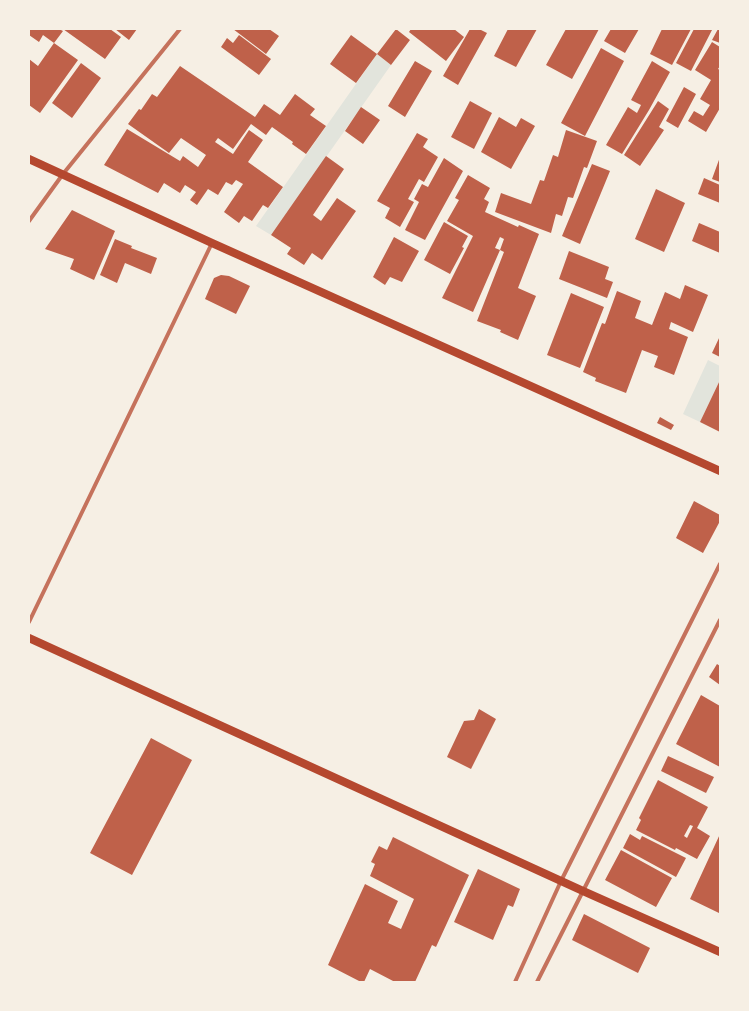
<!DOCTYPE html>
<style>
body{margin:0}
#map{position:relative;width:749px;height:1011px;overflow:hidden;background:#f6efe4;font-family:"Public Sans",sans-serif}
canvas{display:block}
.frame{position:absolute;inset:0;border:30px solid #f6efe4;pointer-events:none}
</style>
<div id="map">
<canvas width="749" height="1011"></canvas>
<div class="frame"></div>
</div>
<script>
const g = document.querySelector('canvas').getContext('2d');
g.lineJoin = 'round';
function fill(path, color) {
  g.fillStyle = color;
  g.fill(path, 'evenodd');
}
function stroke(path, color, width, dash) {
  g.strokeStyle = color;
  g.lineWidth = width;
  g.lineCap = dash ? 'butt' : 'round';
  g.setLineDash(dash || []);
  g.stroke(path);
}
fill(new Path2D(`
 M377 54 391 65 271 235 256 226Z
 M708 360 720 366V380L700 422 683 414Z`), '#e2e4dc');
fill(new Path2D(`
 M29 29H59L63 31 54 43 43 35 39 42 29 35Z
 M63 29H110L121 37 105 59Z
 M115 29H137L129 40Z
 M233 29H269L279 36 266 54Z
 M396 29 410 40 391 65 377 54Z
 M411 29H454L464 37 446 61 409 32Z
 M470 29H479L487 33 458 85 443 76Z
 M508 29H537L516 67 494 56Z
 M566 29H599L572 79 546 65Z
 M611 29H639L625 53 604 41Z
 M662 29H691L672 65 650 54Z
 M694 29H709L712 30 691 71 676 63Z
 M718 29H720V43L712 40Z
 M239 35 271 59 259 75 221 47 227 38 233 43Z
 M351 35 377 54 356 83 330 64Z
 M712 42 720 47V66L718 69 720 70V108L706 132 688 121 694 111 703 116 710 105 700 99 711 80 695 70Z
 M54 43 78 60 40 113 29 105V59L38 66Z
 M601 48 624 61 585 136 561 123Z
 M415 61 432 71 405 117 388 106Z
 M652 61 670 72 649 110 622 154 606 145 628 107 637 113 641 105 631 100Z
 M81 63 101 78 72 118 52 103Z
 M180 66 255 117 264 104 280 115 295 94 315 109 310 115 326 126 306 154 292 144 293 142 272 127 266 135 251 124 233 149 218 138 215 142 233 154 249 130 263 140 248 162 283 187 268 208 263 205 252 221 244 216 239 223 224 212 243 184 236 180 232 185 226 182 218 195 208 189 197 205 190 200 196 192 185 185 180 193 164 183 158 193 104 165 127 129 180 161 183 156 198 167 206 155 181 138 169 153 128 124 139 109 141 110 152 94 157 97Z
 M684 87 696 94 678 128 666 121Z
 M470 101 492 113 474 149 451 137Z
 M658 101 669 109 659 127 664 130 640 166 624 155Z
 M361 107 380 120 363 144 345 131Z
 M499 117 516 127 521 118 535 126 511 169 481 152Z
 M566 130 597 141 587 168 584 167 573 198 568 197 562 216 556 214 551 233 495 212 501 193 531 204 540 180 544 181 553 155 558 157Z
 M417 133 428 139 423 147 438 157 424 182 419 179 408 199 414 202 400 227 385 218 390 208 377 201Z
 M326 156 344 169 313 215 321 221 337 198 356 211 322 260 312 253 304 265 287 254 291 248 271 235Z
 M720 157V182L712 179Z
 M444 158 463 171 425 240 405 230 419 202 414 199 422 184 428 187Z
 M592 164 610 171 580 244 562 236Z
 M468 175 490 188 484 199 489 202 485 212 518 227 519 225 539 234 518 288 536 296 518 340 500 332 501 330 477 321 504 252 500 250 504 239 500 237 495 248 500 250 473 312 442 298 473 236 447 221 459 200 455 198Z
 M704 178 720 185V203L698 194Z
 M656 189 685 203 664 252 635 239Z
 M72 210 115 231 94 280 70 269 74 259 45 249Z
 M444 222 468 236 462 247 464 248 450 274 424 260Z
 M699 223 720 232V253L692 241Z
 M394 237 419 251 402 282 390 277 385 285 373 277Z
 M115 239 132 246 131 248 157 258 151 274 125 263 117 283 100 275Z
 M569 251 609 267 605 279 613 282 607 298 559 279Z
 M221 275 229 276 250 286 236 314 205 299 214 278Z
 M685 285 708 295 693 332 671 322 669 329 688 337 674 375 654 367 658 356 642 350 626 393 595 381 596 378 583 372 602 323 605 324 617 291 641 301 635 318 652 325 665 292 680 299Z
 M571 293 604 307 580 368 547 355Z
 M720 336V357L712 353Z
 M720 380V432L700 422Z
 M660 417 674 425 671 430 657 423Z
 M694 501 720 515V521L703 553 676 538Z
 M717 664 720 666V685L709 677Z
 M701 695 720 706V767L676 744Z
 M479 709 496 719 471 769 447 757 464 721 474 720Z
 M151 738 192 760 132 875 90 853Z
 M668 756 714 777 706 793 661 771Z
 M658 780 708 807 697 828 710 836 697 859 676 848 675 850 636 830 641 820 639 818ZM690 825 693 826 687 838 684 836Z
 M630 834 640 840 642 836 686 858 676 877 623 848Z
 M720 834V911L719 913 690 899Z
 M393 837 469 875 436 947 432 945 415 982H395L370 969 364 982H361L328 965 365 884 398 901 388 923 401 929 414 899 370 876 375 864 371 862 379 846 387 850Z
 M621 850 672 878 656 907 605 880Z
 M478 869 520 889 513 907 508 905 493 940 454 922Z
 M584 914 650 948 638 973 572 940Z`), '#bf614a');
stroke(new Path2D(`
 M29 221 63 174 180 29
 M29 622 212 243
 M515 982 561 881 720 564
 M537 982 720 620`), '#c5725c', 4);
stroke(new Path2D(`
 M29 159 212 243 720 471
 M29 638 583 891 720 952`), '#b5482f', 8);
</script>
